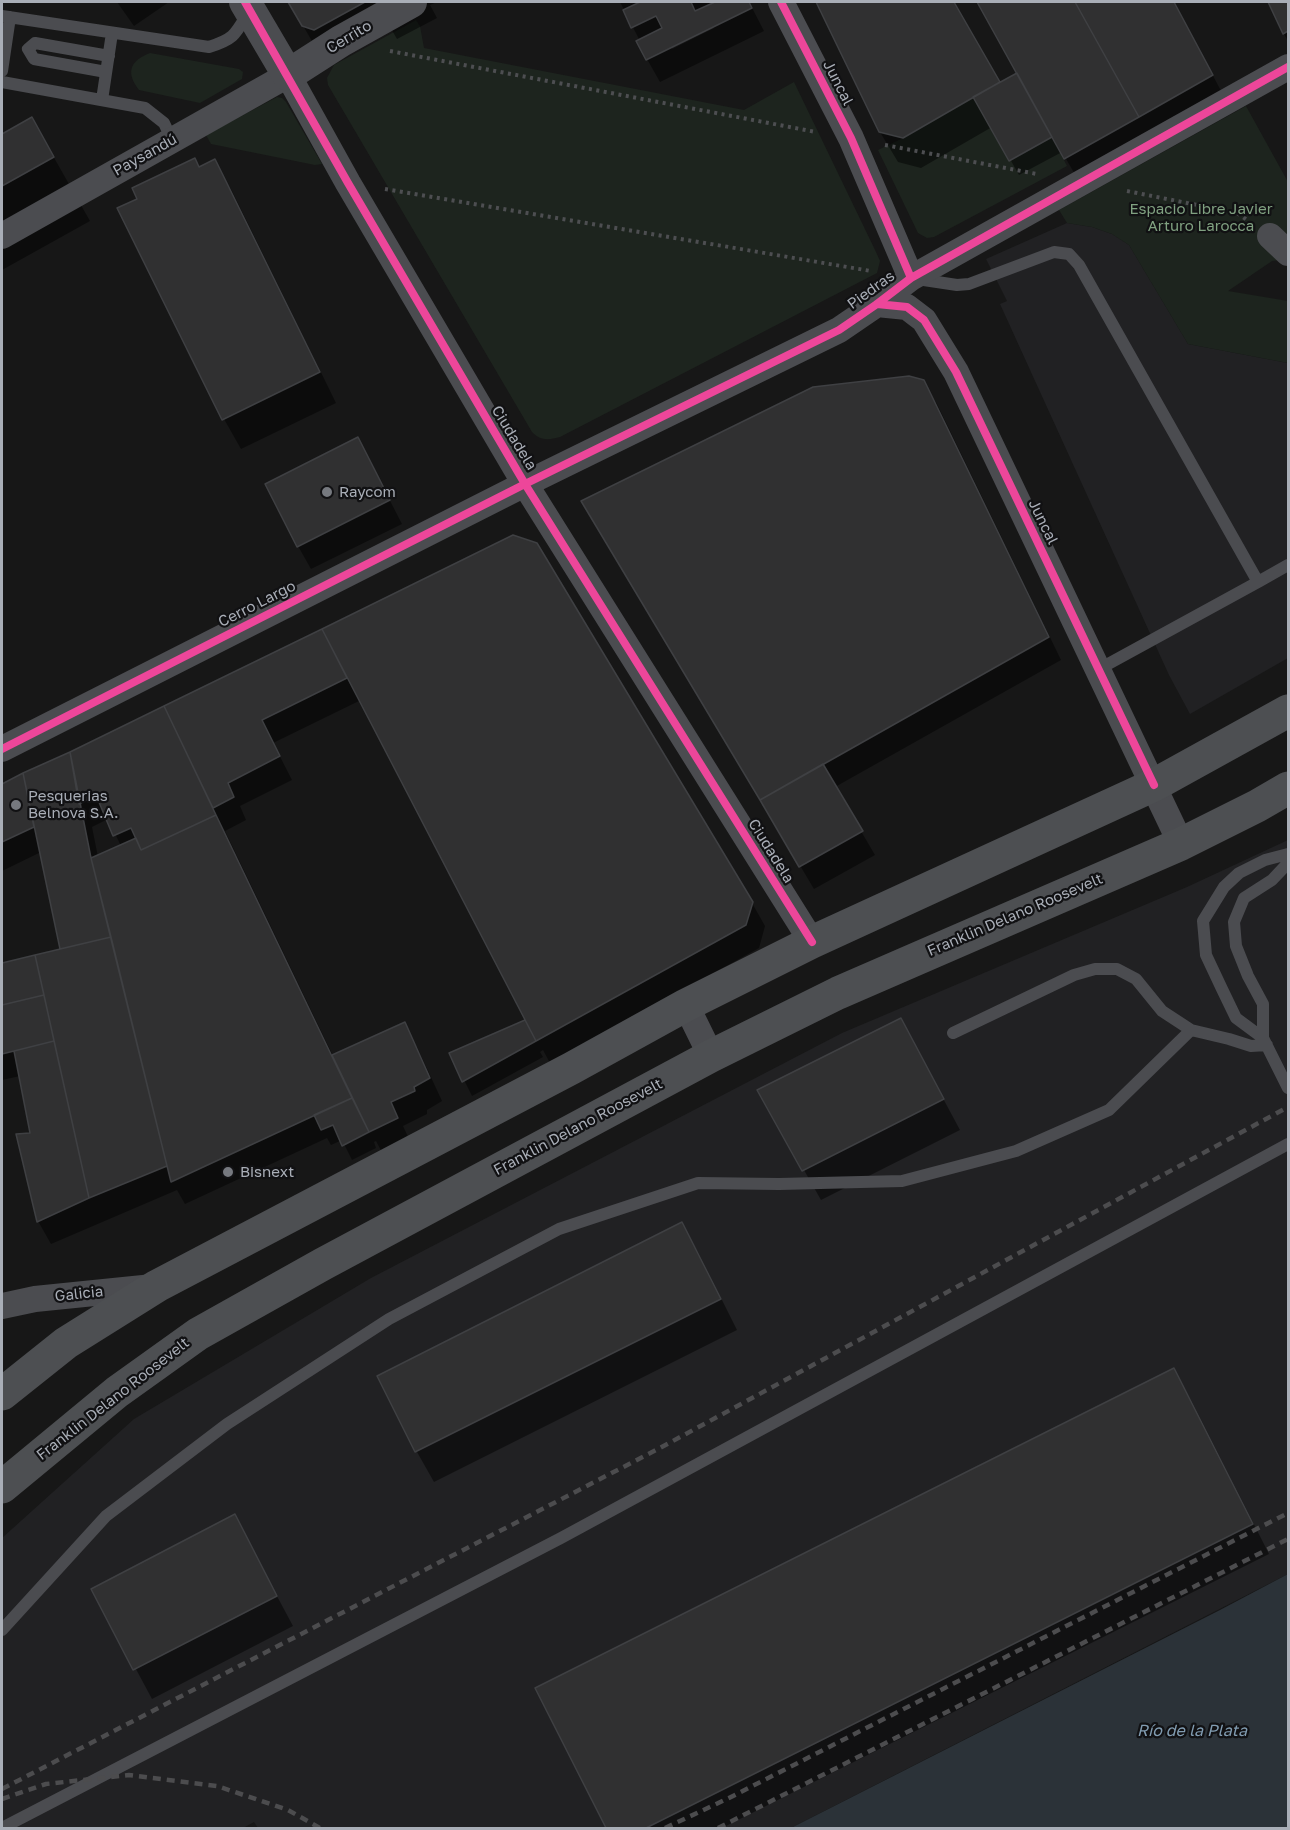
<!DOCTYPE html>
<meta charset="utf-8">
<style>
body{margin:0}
#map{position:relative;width:1290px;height:1830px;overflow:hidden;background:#171717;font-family:"Golos Text",sans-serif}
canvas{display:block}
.frame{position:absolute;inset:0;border:3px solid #a9aeb7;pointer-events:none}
</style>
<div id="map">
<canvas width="1290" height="1830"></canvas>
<div class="frame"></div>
</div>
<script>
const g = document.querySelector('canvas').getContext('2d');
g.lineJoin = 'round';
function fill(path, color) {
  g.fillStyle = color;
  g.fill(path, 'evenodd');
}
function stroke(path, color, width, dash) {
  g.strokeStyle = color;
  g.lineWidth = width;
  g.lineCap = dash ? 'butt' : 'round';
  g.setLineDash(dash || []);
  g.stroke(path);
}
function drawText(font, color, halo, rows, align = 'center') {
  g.font = font + ' "Golos Text",sans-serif';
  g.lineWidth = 4.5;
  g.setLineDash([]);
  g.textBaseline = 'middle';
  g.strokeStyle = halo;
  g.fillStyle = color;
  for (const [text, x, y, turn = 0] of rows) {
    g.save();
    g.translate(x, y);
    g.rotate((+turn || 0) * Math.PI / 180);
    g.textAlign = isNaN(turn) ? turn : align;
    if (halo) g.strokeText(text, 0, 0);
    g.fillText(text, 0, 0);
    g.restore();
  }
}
fill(new Path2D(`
 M1067 223 1092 227 1112 234 1129 245 1188 344 1288 363V658L1190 714 1169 675 1000 304 1007 301 986 259Z
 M1288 840V1574L791 1828H258L254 1822 243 1828H2V1538L134 1419 371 1278 842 1033 1187 887Z`), '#212123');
fill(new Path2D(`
 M416 20 420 26 424 48 744 110 794 82 876 252 880 261 877 273 560 437C549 440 540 441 532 432L328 85 327 78 334 65Z
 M150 53 239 69 243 72 242 79 200 103 139 90C126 73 129 61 150 53Z
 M277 97 282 98 286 102 322 164 315 165 211 144 206 135Z
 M973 97 1009 161 1052 137 1067 166 934 237 927 238 918 233 878 150 903 138Z
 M1246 106 1288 182V259L1272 261 1228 291 1288 301V363L1188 344 1129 245 1112 234 1092 227 1067 223 1059 210Z`), '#1d241e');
fill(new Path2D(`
 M1288 1574V1828H791L1220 1610Z`), '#2b3238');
fill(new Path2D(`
 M117 2H169L134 26Z
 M289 2H437L430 5 437 18 397 39 382 13 312 41Z
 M620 2H749L764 31 660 82 647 59 640 41ZM712 25 714 28 672 49V46Z
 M818 2H952L1000 84 1019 74 978 2H1174L1229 106 1083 188 1062 152 1019 175 992 127 921 168 898 162 880 132Z
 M1270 2H1288V41L1284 34Z
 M32 119 90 221 2 270V136Z
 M214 161 232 191 336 403 241 449 224 419 119 208Z
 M923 381 937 404 1061 660 835 787 875 855 814 889 597 524Z
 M370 462 402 524 311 569 298 546Z
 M513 537 752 903 765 926 759 948 550 1063 543 1050 540 1052 543 1057 472 1096 451 1054 527 1021 361 700 273 743 292 780 240 806 246 820 225 831 333 1056 404 1024 417 1047 442 1101 427 1110V1114L403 1126 410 1141 383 1154 376 1141 374 1142 376 1148 352 1160 342 1140 331 1145 327 1138 185 1204 177 1190 51 1244 38 1221 32 1134 20 1076 2 1080V964L61 950 41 852 2 871V786ZM108 819 121 846 98 857 92 827Z
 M917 1050 960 1130 821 1200 759 1091Z
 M682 1224 699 1254 737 1330 434 1482 417 1452 379 1377Z
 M1174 1370 1191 1400 1269 1554 722 1828H608L537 1689Z
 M234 1516 293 1626 152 1699 93 1589Z`), '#0007');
const building = new Path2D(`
 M288 2H365L314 30 302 26Z
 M640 2H691L695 11 715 2H749L752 8 646 60 636 41 662 28 656 16 631 28 623 10Z
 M816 2H954L1000 82 903 138 879 132Z
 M977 2H1075L1139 117 1064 159Z
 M1075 2H1174L1213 75 1139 117Z
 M1268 2H1288V31L1283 34Z
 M1017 73 1052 137 1009 161 973 97Z
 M32 117 54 157 2 186V134Z
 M195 158 199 167 215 159 320 372 222 420 117 208 137 199 132 188Z
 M909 376 924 380 1049 637 760 800 581 501 813 387Z
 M358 437 390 500 297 547 265 484Z
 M513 535 537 543 753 902 746 925 536 1041 322 629Z
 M322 629 347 678 262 720 280 756 228 783 234 797 213 808 164 706Z
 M164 706 216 815 141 850 131 828 113 836 96 795 79 804 70 752Z
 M70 752 91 858 111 937 60 949 23 773Z
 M823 764 863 831 799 867 760 800Z
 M23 773 34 827 2 842V784Z
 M216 815 352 1098 171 1182 91 858 136 838 141 850Z
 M111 937 167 1166 89 1198 35 955Z
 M35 955 44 995 2 1005V963Z
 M44 995 54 1041 2 1054V1005Z
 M901 1018 944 1099 802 1171 757 1090Z
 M525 1020 536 1041 462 1082 449 1053Z
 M405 1022 430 1078 414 1087 415 1091 391 1102 398 1118 369 1132 332 1055Z
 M54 1041 89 1198 37 1222 16 1134 30 1133 14 1051Z
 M352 1098 369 1132 342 1146 333 1125 321 1130 314 1115Z
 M682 1222 721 1299 415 1452 377 1376Z
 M1174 1368 1253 1524 646 1828H606L535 1688Z
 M235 1514 277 1596 133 1670 91 1589Z`);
fill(building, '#303031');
stroke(building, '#3f4043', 1.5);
stroke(new Path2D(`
 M390 51 816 132
 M885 145 1037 174
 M385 189 871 271
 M1127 191 1237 213 1247 220`), '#4d4e51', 4, [3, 4.5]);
stroke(new Path2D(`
 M2 16 209 47C234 39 235 35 248 13
 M2 71 10 17
 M106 72 34 59 28 49 35 43 109 56
 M2 82 145 108 164 123 172 140
 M102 100 112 33
 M917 279 957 285 969 284 1054 252 1069 254 1079 265 1258 582 1099 669
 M1258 582 1288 565
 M1288 854 1265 860 1239 873 1224 887 1203 921 1206 955 1222 989 1236 1018 1263 1038 1288 1088
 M953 1033 1074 975 1095 969H1117L1136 979 1162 1011 1191 1030 1229 1039 1251 1046 1267 1045
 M1263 1038V1004L1248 976 1236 946 1234 922 1244 898 1272 880 1288 863
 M2 1630 106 1516 227 1424 389 1319 559 1229 698 1183 779 1184 902 1181 1016 1151 1109 1110 1191 1030
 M2 1828 561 1538 1288 1144`), '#4b4c50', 12);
stroke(new Path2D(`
 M781 2 851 138 911 278
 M2 236 288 75 348 183 525 484 812 942
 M1270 236 1288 253
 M877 304 907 307 924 320 956 372 1181 844
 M2 749 525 484 839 330 877 304 911 278 1288 67
 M686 1005 711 1056
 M2 1306 35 1299 153 1287`), '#4b4c50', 26);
stroke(new Path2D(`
 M245 2 288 75 341 41 411 2`), '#4b4c50', 32);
stroke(new Path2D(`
 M2 1394 66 1343 157 1286 572 1068 686 1005 812 942 1154 785 1288 711
 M2 1487 117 1392 198 1334 323 1264 711 1056 838 993 1181 844 1257 806 1288 788`), '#4d4f52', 33);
stroke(new Path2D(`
 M2 1789 660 1448 1288 1107
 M2 1799 46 1784 129 1775 217 1786 288 1810 320 1828
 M665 1828 729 1798 1288 1513
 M718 1828 1288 1539`), '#4c4c4e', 4.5, [8, 6]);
stroke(new Path2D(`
 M245 2 348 183 525 484 812 942
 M781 2 851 138 911 278
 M877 304 907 307 924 320 956 372 1154 785
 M2 749 525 484 839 330 877 304 911 278 1288 67`), '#ed469a', 8);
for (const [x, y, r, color] of [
 [327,492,6,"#76797f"],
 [16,805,6,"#76797f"],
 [228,1172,6,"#76797f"]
]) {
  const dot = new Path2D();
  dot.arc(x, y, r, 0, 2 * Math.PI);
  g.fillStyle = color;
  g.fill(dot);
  stroke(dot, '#111113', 2);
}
drawText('15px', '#a9aeb7', '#111113', [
 ["Cerrito",349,37,-31],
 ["Juncal",838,83,63],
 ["Paysandú",145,155,-29],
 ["Piedras",871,290,-36],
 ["Ciudadela",514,438,59],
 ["Juncal",1043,522,64],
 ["Cerro Largo",257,604,-27],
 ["Ciudadela",771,851,58],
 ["Franklin Delano Roosevelt",1015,915,-23],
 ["Franklin Delano Roosevelt",578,1127,-28],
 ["Galicia",79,1294,-6],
 ["Franklin Delano Roosevelt",113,1399,-38]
]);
drawText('15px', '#80a181', '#111113', [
 ["Espacio Libre Javier",1201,209],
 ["Arturo Larocca",1201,226]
]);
drawText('15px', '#a9aeb7', '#111113', [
 ["Raycom",339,492],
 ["Pesquerias",28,796],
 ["Belnova S.A.",28,813],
 ["Bisnext",240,1172]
], 'left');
drawText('italic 16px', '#819cb1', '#111113', [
 ["Río de la Plata",1192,1731]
]);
</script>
